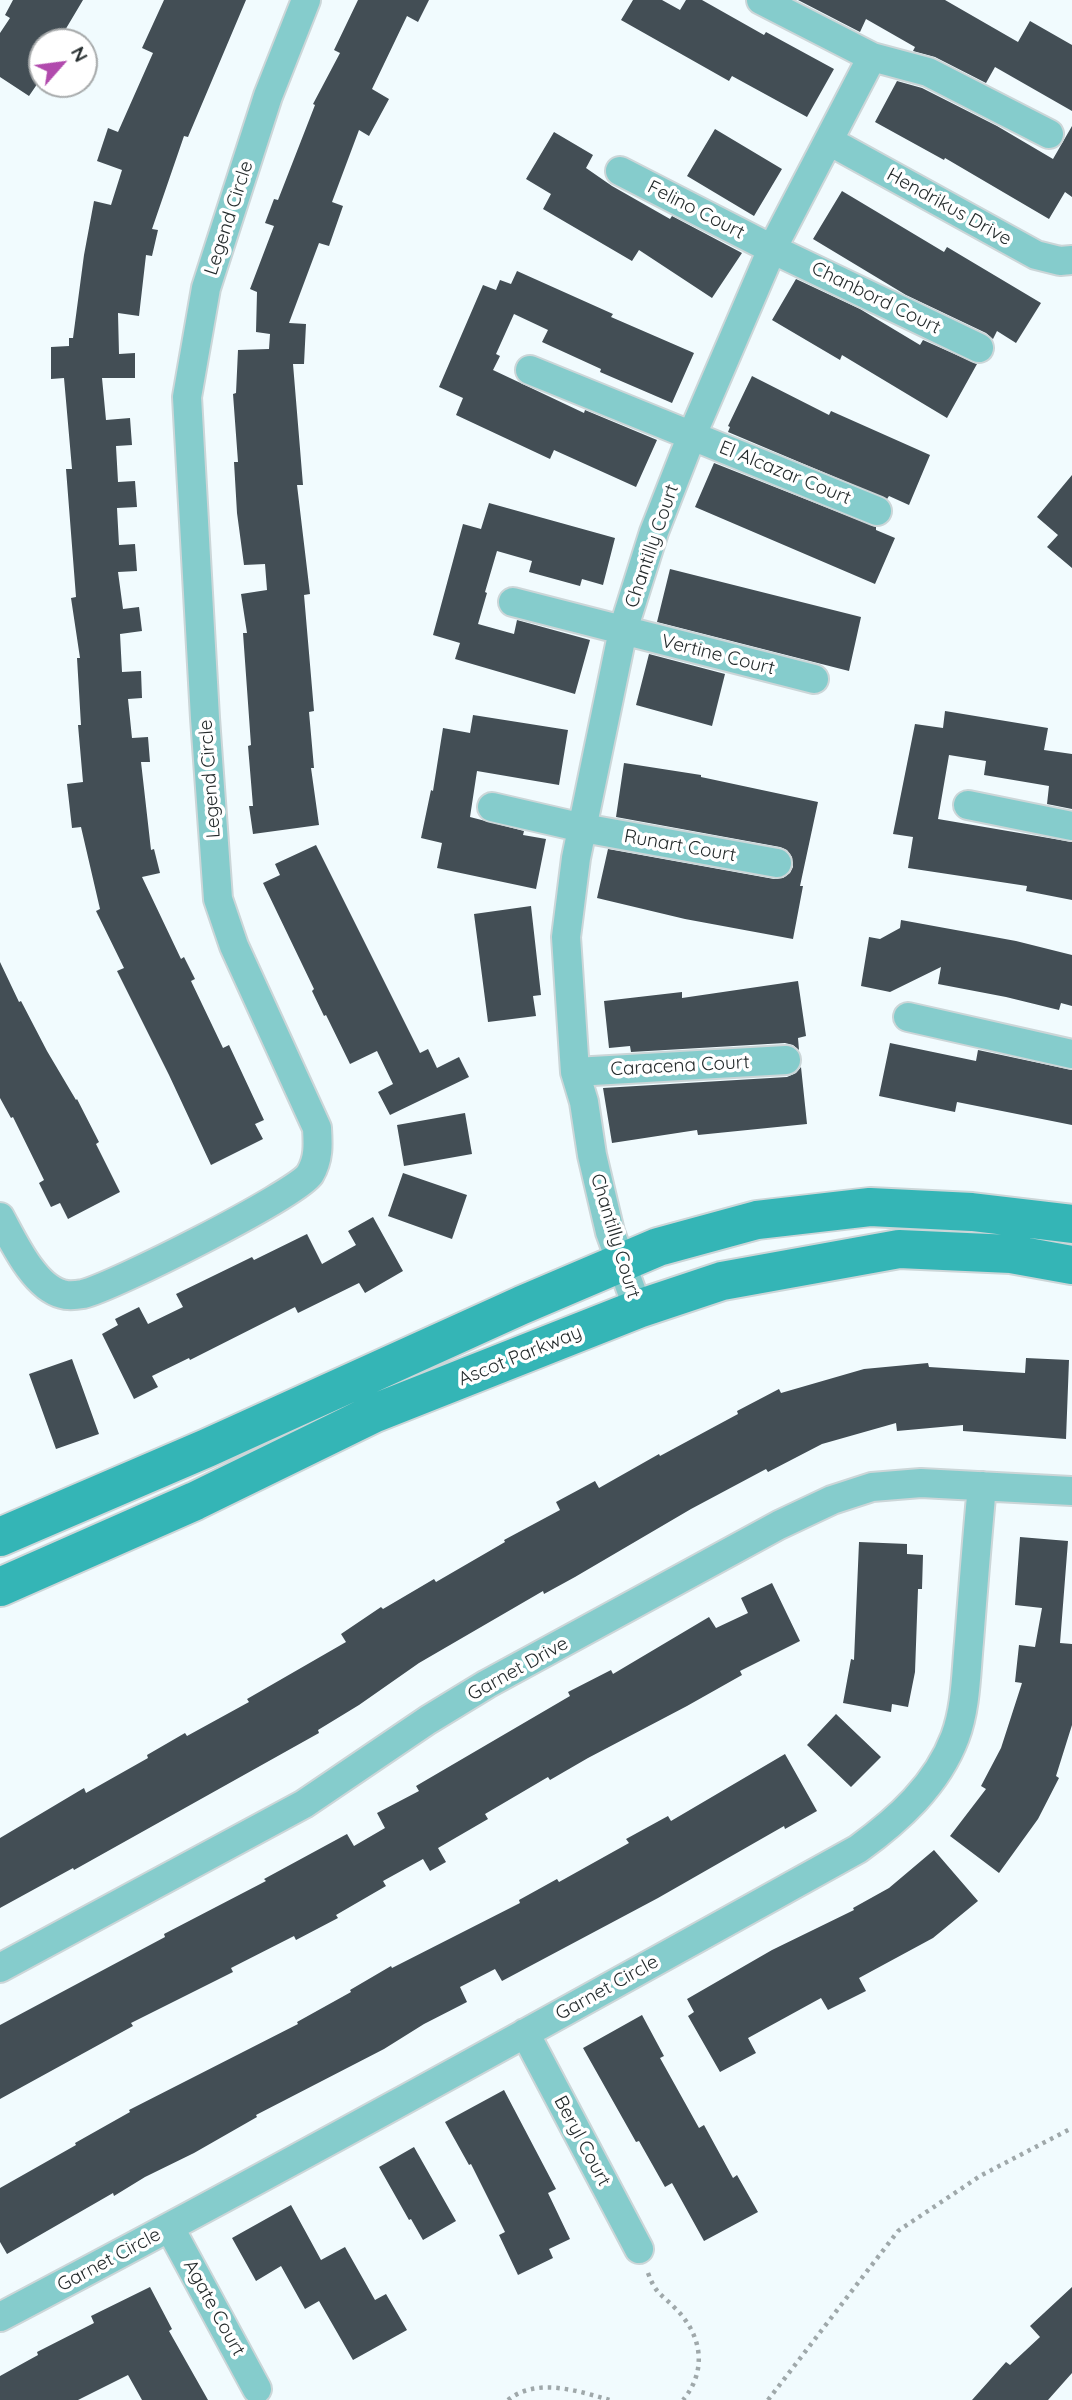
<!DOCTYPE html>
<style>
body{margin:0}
#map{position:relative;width:1072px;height:2400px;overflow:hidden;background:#f1fbfe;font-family:Quicksand,sans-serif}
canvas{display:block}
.north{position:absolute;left:28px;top:28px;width:70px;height:70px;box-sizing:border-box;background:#fff;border:2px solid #a7aaab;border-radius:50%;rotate:62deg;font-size:19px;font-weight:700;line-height:28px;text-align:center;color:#242b2c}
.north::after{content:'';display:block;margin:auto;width:24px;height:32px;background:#b14aad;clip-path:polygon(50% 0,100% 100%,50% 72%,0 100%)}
</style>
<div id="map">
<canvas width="1072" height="2400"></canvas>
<div class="north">N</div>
</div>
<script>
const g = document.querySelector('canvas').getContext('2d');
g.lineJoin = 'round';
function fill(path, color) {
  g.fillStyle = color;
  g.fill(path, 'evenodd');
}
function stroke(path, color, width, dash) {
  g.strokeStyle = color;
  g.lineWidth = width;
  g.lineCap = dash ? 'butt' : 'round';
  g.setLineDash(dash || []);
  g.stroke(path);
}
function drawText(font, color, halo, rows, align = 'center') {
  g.font = font + ' Quicksand,sans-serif';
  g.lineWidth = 7;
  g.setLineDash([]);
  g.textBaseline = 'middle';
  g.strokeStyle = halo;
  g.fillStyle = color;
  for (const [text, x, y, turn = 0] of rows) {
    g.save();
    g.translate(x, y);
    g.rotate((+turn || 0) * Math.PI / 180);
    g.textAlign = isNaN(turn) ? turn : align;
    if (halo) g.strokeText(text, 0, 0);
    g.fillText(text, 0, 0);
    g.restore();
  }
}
fill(new Path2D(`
 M13 0H83L58 42H42V77L29 96 0 77V33L10 18 5 15Z
 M164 0H246L188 137 184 136 152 229 158 230 152 256 146 255 139 316 118 313 119 354 135 353V378H102L106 420 130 418 132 445 116 446 118 482 135 481 137 507 117 508 119 545 135 544 137 571 118 572 123 609 139 607 142 631 120 634 122 672 141 671 142 698 128 699 132 738 148 737 150 762H141L151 850 154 849 160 873 142 877 181 959 184 957 195 979 191 981 223 1048 229 1045 264 1120 255 1124 263 1139 211 1165 169 1075 117 971 124 968 96 911 100 909 81 827 72 828 67 784 83 782 78 725H81L77 658H80L71 598 76 597 66 469H72L64 378 51 379V347L69 346V338H73L84 255 94 201 111 205 122 170 97 161 108 128 118 132 153 53 142 48Z
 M358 0H429L418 22 407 16 372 89 389 99 369 136 359 130 332 202 343 206 329 246 319 243 289 323 306 324 304 364H293L303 485H297L310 594 304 595 314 711 309 712 314 768H311L319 825 253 834 249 806H253L248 746 251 745 243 633H247L241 594 267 590 265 564 244 565 237 513 234 462H238L233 394 236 393 238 350 269 349 270 334 256 332 257 292 250 289 274 226 265 223 274 199 278 200 315 105 313 104 340 53 334 50Z
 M633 0H662L680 10 686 0H702L764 35 766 32 834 69 807 117 732 76 729 81 621 20Z
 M798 0H945L1018 42 1030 21 1072 45V111L995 67 986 83 935 57 913 51 915 47 866 19 860 32Z
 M897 81 922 88 997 126 1053 159 1072 126V197L1065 192 1049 219 945 158 944 160 875 122Z
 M715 129 782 169 754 216 687 176Z
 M554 132 593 155 586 168 612 186 670 219 672 216 742 253 712 298 639 250 632 261 543 209 551 194 526 179Z
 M842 191 944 252 947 247 1041 303 1016 343 997 331 993 339 986 333 906 295 813 239Z
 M517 271 613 314 611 317 694 353 672 403 600 372 601 369 542 342 548 330 514 314 496 354 500 356 493 370 584 413 585 410 657 440 636 487 554 450 550 459 456 415 463 398 439 387 483 285 496 290 500 280 511 284Z
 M796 279 860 309 920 345 923 340 977 364 947 418 842 355 840 360 772 320Z
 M752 376 829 415 831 411 930 455 909 505 889 496 887 499 728 432 730 427 728 426Z
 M714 463 876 527V530L895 538 875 584 695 507Z
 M1072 475V568L1047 547 1058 535 1037 517Z
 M489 503 615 538 603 585 582 579 580 586 529 572 532 561 497 551 485 592 487 593 478 624 514 634 517 620 590 640 575 694 455 659 460 643 433 635 463 524 481 529Z
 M670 569 861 617 849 671 657 622Z
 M649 654 725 674 712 726 636 705Z
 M945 711 1048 728 1044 750 1072 754V809L1047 804 1049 786 984 775 986 761 949 755 938 819 1072 842V900L1026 891 1027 886 908 868 913 837 893 834 915 724 943 728Z
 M473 715 568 730 559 785 477 771 470 817 524 831 523 835 546 839 536 889 437 868 442 843 421 838 431 790 433 791 443 728 470 733Z
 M624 763 701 775V777L818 802 800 886H803L793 939 685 919 597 898 608 849 774 879 783 878 790 873 793 867 792 857 787 850 780 847 616 817Z
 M316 845 420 1053 428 1049 437 1068 459 1057 469 1077 390 1115 378 1092 393 1084 377 1051 350 1064 326 1015 324 1016 312 991 314 989 263 883 280 875 275 864Z
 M531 906 541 995 533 996 536 1016 488 1022 474 914Z
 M901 920 1016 941 1072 955V1006L1061 1003 1059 1010 1006 997 938 984 941 967 890 992 861 986 869 937 880 939 900 928Z
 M0 962 19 1002 21 1001 47 1051 76 1100 77 1099 99 1142 96 1144 120 1192 68 1219 60 1203 51 1207 39 1183 44 1180 13 1117 11 1118 0 1098Z
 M798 981 806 1036 798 1038 799 1050 793 1045 785 1043 631 1052 630 1046 609 1048 604 1001 682 992V998Z
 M890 1043 976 1061 978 1050 1072 1070V1125L957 1102 955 1112 879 1096Z
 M801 1067 807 1124 698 1135 697 1130 612 1143 603 1088 787 1077 796 1073Z
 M465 1113 472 1154 404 1166 397 1125Z
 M403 1173 467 1195 452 1239 388 1216Z
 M373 1217 403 1271 365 1293 359 1283 298 1313 295 1307 190 1360 189 1358 152 1376 158 1387 134 1399 102 1334 118 1325 115 1319 139 1307 148 1324 183 1307 176 1294 252 1257 254 1260 307 1234 322 1264 356 1245 348 1231Z
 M1026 1358 1069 1360 1066 1439 963 1431V1425L897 1431 896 1423 822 1444 768 1472 766 1469 691 1509 575 1577 544 1594 543 1591 419 1663 359 1705 318 1730 319 1733 74 1870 73 1868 0 1908V1838L84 1788 86 1793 148 1758 147 1755 185 1733 187 1736 249 1702 247 1699 346 1642 341 1634 381 1607 383 1609 434 1579 436 1582 505 1542 504 1540 560 1510 556 1502 595 1481 599 1488 659 1454 660 1456 738 1414 737 1411 779 1389 781 1393 864 1369 928 1363 929 1367 1025 1373Z
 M72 1359 99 1434 56 1449 29 1374Z
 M1020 1537 1068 1541 1060 1643 1072 1644V1725L1056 1776 1059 1778 1038 1819 999 1873 950 1836 986 1789 981 1786 1001 1748 1022 1683 1015 1682 1019 1645 1035 1647 1042 1608 1015 1605Z
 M859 1542 907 1544V1554L923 1555 922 1589H918L915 1672 908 1707 892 1704 891 1712 843 1703 851 1659 854 1660Z
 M772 1583 800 1641 740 1671 742 1675 687 1706 588 1758 550 1780 548 1777 485 1814 488 1819 438 1848 446 1862 430 1871 423 1859 383 1881 386 1886 336 1915 338 1918 296 1940 294 1936 231 1968 233 1972 131 2023 133 2026 0 2099V2025L165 1937 164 1934 266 1881 264 1879 347 1834 354 1846 385 1828 377 1813 419 1791 416 1786 570 1696 568 1692 611 1670 613 1674 709 1617 716 1628 748 1613 741 1598Z
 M836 1714 881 1757 851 1787 807 1745Z
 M785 1754 817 1811 785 1829 784 1826 658 1898 502 1981 495 1969 460 1987 467 2002 424 2024 384 2049 256 2115 257 2117 194 2153 145 2177 114 2196 113 2193 7 2254 0 2242V2188L76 2145 75 2143 130 2112 129 2110 298 2024 297 2022 351 1992 350 1990 391 1966 392 1968 520 1903 519 1900 557 1879 559 1882 629 1843 626 1839 668 1816 671 1821Z
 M934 1850 978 1901 933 1938 859 1978 866 1991 828 2010 821 1998 748 2038 756 2053 720 2072 688 2016 694 2012 687 1999 772 1950 854 1910 853 1908 889 1888Z
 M642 2015 664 2056 660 2058 699 2128 704 2125 733 2178 737 2175 758 2212 704 2241 672 2183 665 2187 639 2141 636 2142 583 2048Z
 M504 2090 556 2189 548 2193 570 2239 549 2249 553 2258 518 2275 499 2235 505 2232 471 2164 469 2165 445 2122Z
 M414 2147 456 2221 423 2240 411 2219 409 2220 379 2167Z
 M291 2205 321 2260 345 2247 375 2300 386 2294 407 2330 353 2360 319 2301 305 2309 281 2266 256 2281 232 2238Z
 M150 2287 172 2329 169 2331 208 2400H142L128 2375 78 2400H0V2376L38 2355 37 2352 94 2323 91 2316Z
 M1072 2287V2373L1048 2400H972L1006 2362 1010 2365 1040 2337 1030 2326Z`), '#434e55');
const minor = new Path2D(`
 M761 0 872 57 928 72 1049 134
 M829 141 1036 255 1060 261 1072 260
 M620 171 772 249 979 348
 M530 370 877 511
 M513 602 814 679
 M968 805 1072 826
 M492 807 583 828 777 863
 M908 1017 1072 1054
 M575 1072 786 1060
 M0 1217C13 1241 34 1287 62 1294 68 1296 77 1295 83 1294 113 1287 296 1195 310 1174 319 1159 318 1144 317 1128L234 946 218 899 205 718 187 397 206 288 268 96 306 0
 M638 1309 610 1232 592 1155 584 1102 575 1072 566 937 576 858 623 630 654 532 692 435 772 249 872 57
 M0 1968 304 1804 428 1720 487 1684 779 1525 832 1500 872 1487 921 1483 1072 1491
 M525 2033 639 2249
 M170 2228 257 2389
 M0 2317C288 2166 573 2007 858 1849 898 1820 937 1785 955 1737 966 1708 966 1673 969 1642 973 1590 977 1538 982 1486`);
const secondary = new Path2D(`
 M0 1537 207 1448 522 1305 658 1247 757 1220 870 1207 972 1212 1072 1224
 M0 1587 195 1501 375 1413 638 1309 722 1281 899 1249 1011 1254 1072 1265`);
stroke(minor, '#ccd6d8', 32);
stroke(secondary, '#ccd6d8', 42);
stroke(new Path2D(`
 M648 2273C656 2294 659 2292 674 2307 702 2334 708 2370 683 2400
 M508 2400C537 2377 578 2391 610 2400
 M768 2400 898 2231 980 2176 1072 2128`), '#9fa8aa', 4.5, [3.5, 5]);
stroke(minor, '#85cccc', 28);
stroke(secondary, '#34b5b6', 38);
drawText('19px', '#242b2c', '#fff', [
 ["Hendrikus Drive",949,207,29],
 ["Felino Court",696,210,27],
 ["Legend Circle",229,218,-72],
 ["Chanbord Court",876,298,26],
 ["El Alcazar Court",785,473,22],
 ["Chantilly Court",652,546,-71],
 ["Vertine Court",718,655,14],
 ["Legend Circle",210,779,-94],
 ["Runart Court",680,846,10],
 ["Caracena Court",680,1066,-3],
 ["Chantilly Court",615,1236,73],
 ["Ascot Parkway",520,1356,-22],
 ["Garnet Drive",518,1669,-29],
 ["Garnet Circle",607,1988,-29],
 ["Beryl Court",582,2141,62],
 ["Garnet Circle",109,2260,-28],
 ["Agate Court",214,2308,61]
]);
</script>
